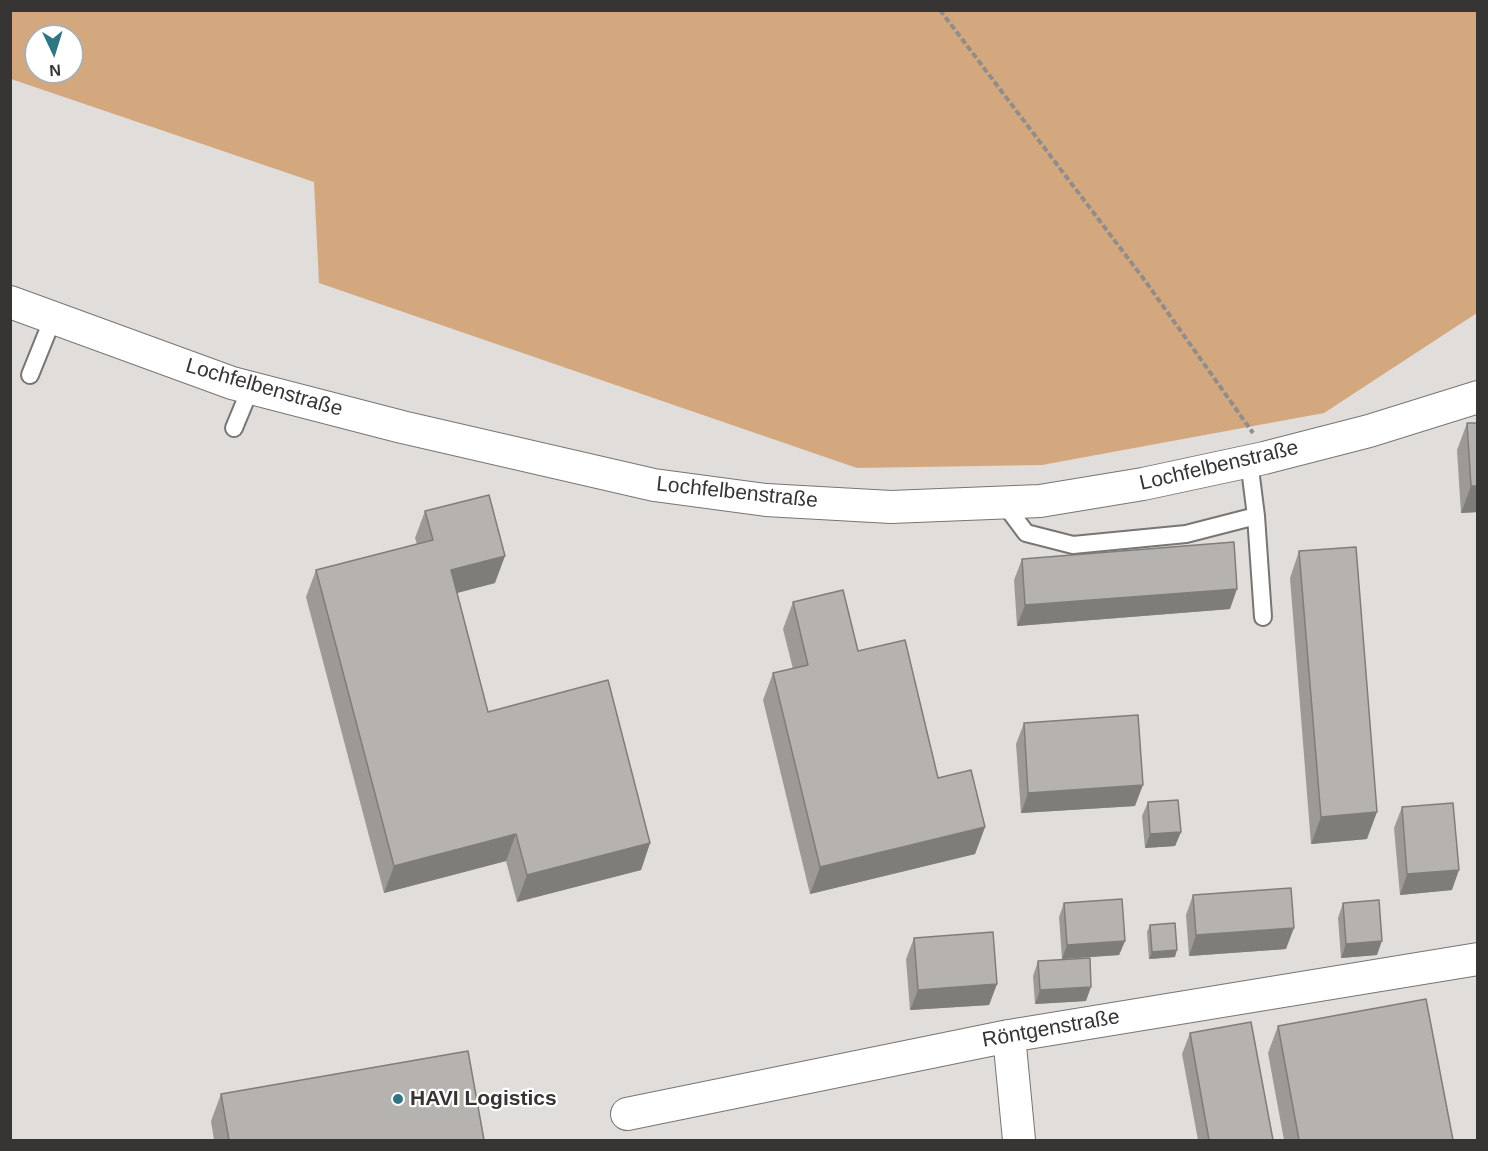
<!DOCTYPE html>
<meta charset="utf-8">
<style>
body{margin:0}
#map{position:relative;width:1488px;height:1151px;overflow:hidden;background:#e1ddda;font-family:Helvetica,sans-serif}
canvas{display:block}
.frame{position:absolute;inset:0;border:12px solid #363533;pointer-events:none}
.north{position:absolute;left:24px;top:24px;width:60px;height:60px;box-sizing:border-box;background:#fff;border:2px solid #afaead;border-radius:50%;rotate:176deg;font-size:16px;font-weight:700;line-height:24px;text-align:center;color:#363533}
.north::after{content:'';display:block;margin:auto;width:21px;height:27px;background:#307584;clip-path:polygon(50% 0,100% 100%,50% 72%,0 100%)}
</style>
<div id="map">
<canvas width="1488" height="1151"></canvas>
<div class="frame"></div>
<div class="north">N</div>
</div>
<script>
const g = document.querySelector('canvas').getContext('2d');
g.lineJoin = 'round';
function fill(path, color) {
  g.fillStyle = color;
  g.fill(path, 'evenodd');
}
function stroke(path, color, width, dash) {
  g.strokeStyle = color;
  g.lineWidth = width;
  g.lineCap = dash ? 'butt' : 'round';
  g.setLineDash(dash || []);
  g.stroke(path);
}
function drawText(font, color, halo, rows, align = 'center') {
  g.font = font + ' Helvetica,sans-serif';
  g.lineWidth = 4.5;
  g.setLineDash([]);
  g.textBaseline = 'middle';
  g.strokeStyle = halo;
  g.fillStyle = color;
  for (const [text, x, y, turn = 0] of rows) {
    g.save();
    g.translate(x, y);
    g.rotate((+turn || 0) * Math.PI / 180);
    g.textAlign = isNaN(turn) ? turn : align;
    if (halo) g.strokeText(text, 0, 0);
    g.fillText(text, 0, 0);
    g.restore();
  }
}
fill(new Path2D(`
 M11 10 1477 11V313L1324 413 1042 465 857 468 319 283 314 182 11 79ZM36 36H72V72H36Z`), '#d4a87f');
const lane = new Path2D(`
 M30 375 53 318
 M234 428 251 387
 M1003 502 1026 533 1073 545 1186 534 1256 516 1249 461
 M1256 516 1263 617`);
const street = new Path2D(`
 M10 302 232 383 402 427 654 485 766 500 891 507 1040 501 1143 484 1264 458 1369 431 1478 397
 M1009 1036 1019 1140
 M627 1114 1009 1036 1478 959`);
stroke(lane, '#787572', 20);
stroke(street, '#787572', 34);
stroke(new Path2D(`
 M940 10 1146 282 1253 433`), '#908d8b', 4, [6, 3]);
stroke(lane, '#fff', 16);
stroke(street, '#fff', 32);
fill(new Path2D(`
 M1467 423 1478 512 1461 513 1457 450Z
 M425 511 495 583 457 593 488 712 650 843 641 870 517 902 506 861 384 893 306 597 316 570 417 544 415 538Z
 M1299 551 1367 839 1311 844 1290 578Z
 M1022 559 1230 609 1017 626 1014 580Z
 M793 602 858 651 938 778 985 827 975 854 810 894 763 700 773 673 793 669 783 629Z
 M1024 723 1135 806 1021 813 1016 744Z
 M1148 802 1181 832 1175 846 1145 848 1142 816Z
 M1402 807 1452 890 1400 895 1394 828Z
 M1193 895 1286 949 1189 956 1186 915Z
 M1064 903 1125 941 1119 955 1062 959 1059 917Z
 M1343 903 1377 955 1341 958 1338 918Z
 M1150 925 1175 957 1149 959 1147 932Z
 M914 938 997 984 989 1005 910 1010 906 959Z
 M1038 961 1086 1001 1035 1004 1033 976Z
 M1278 1026 1453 1140H1284L1268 1053Z
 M1190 1033 1273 1140H1198L1182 1054Z
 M221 1094 484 1140H214L211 1121Z`), '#9d9996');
fill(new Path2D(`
 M1471 486H1478V512L1461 513Z
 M505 556 495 583 441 597 451 570Z
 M1237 589 1230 609 1017 626 1025 605Z
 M1143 785 1135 806 1021 813 1028 793Z
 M1377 812 1367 839 1311 844 1321 817Z
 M985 827 975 854 810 894 820 867Z
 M1181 832 1175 846 1145 848 1150 834Z
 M516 834 506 861 384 893 394 866Z
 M650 843 641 870 517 902 527 875Z
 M1459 870 1452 890 1400 895 1407 874Z
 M1294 928 1286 949 1189 956 1196 935Z
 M1125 941 1119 955 1062 959 1067 945Z
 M1382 941 1377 955 1341 958 1346 944Z
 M1177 950 1175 957 1149 959 1152 952Z
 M997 984 989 1005 910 1010 918 990Z
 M1091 987 1086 1001 1035 1004 1040 990Z`), '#7f7d7a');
const building = new Path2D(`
 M1467 423H1478V486H1471Z
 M489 495 505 556 451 570 488 712 608 680 650 843 527 875 516 834 394 866 316 570 433 540 425 511Z
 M1234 542 1237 589 1025 605 1022 559Z
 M1356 547 1377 812 1321 817 1299 551Z
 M843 590 858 651 905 640 938 778 971 770 985 827 820 867 773 673 808 665 793 602Z
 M1138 715 1143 785 1028 793 1024 723Z
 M1178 800 1181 832 1150 834 1148 802Z
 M1453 803 1459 870 1407 874 1402 807Z
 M1291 888 1294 928 1196 935 1193 895Z
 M1122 899 1125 941 1067 945 1064 903Z
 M1379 900 1382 941 1346 944 1343 903Z
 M1175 923 1177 950 1152 952 1150 925Z
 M993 932 997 984 918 990 914 938Z
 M1090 958 1091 987 1040 990 1038 961Z
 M1426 999 1453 1140H1299L1278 1026Z
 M1251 1022 1273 1140H1209L1190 1033Z
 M468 1051 484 1140H229L221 1094Z`);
fill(building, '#b6b2af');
stroke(building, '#7f7d7a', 1.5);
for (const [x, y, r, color] of [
 [398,1099,6,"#307584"]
]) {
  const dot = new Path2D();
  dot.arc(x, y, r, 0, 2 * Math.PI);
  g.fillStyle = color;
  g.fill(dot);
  stroke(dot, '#fff', 2);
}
drawText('21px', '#363533', '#fff', [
 ["Lochfelbenstraße",264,388,16],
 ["Lochfelbenstraße",1219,466,-13],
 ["Lochfelbenstraße",737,493,6],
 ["Röntgenstraße",1051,1029,-10]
]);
drawText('bold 21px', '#363533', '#fff', [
 ["HAVI Logistics",410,1099]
], 'left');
</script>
